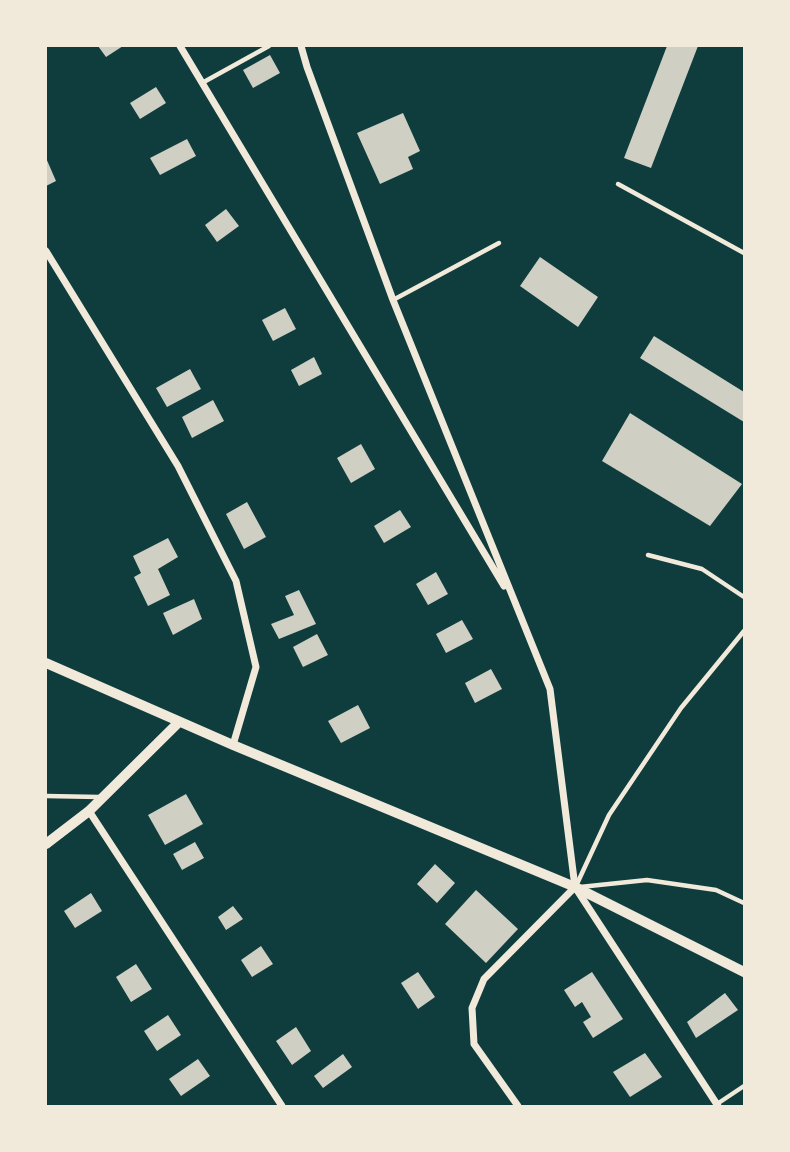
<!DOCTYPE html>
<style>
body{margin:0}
#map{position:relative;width:790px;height:1152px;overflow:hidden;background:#0f3d3e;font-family:Commissioner,sans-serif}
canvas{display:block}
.frame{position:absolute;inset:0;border:47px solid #f1e9da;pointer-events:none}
</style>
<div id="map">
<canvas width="790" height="1152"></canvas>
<div class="frame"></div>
</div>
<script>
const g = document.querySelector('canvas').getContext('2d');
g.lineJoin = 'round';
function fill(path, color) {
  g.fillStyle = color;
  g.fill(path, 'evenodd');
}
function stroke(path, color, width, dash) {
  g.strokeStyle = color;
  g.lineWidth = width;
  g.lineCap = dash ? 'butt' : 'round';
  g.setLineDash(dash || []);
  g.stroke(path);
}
fill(new Path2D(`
 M98 46H123L106 57Z
 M667 46H698L651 168 624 158Z
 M270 55 280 73 253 88 243 70Z
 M156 87 166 103 140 119 130 103Z
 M403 113 420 151 408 157 413 169 380 184 357 133Z
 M187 139 196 156 160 175 150 158Z
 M46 158 56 181 46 186Z
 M226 209 239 226 217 242 205 225Z
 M540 257 598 297 578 327 520 286Z
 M285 308 296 329 273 341 262 320Z
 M654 336 744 392V422L640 358Z
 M314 357 322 374 299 386 291 370Z
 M190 369 201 389 167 407 156 388Z
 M213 400 224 421 192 438 182 417Z
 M630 413 742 484 710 526 602 461Z
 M361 444 375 469 351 483 337 458Z
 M247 502 266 537 244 549 226 514Z
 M400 510 411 527 384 543 374 526Z
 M168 538 178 557 158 569 170 595 148 606 134 577 141 573 133 556Z
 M436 572 448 594 428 605 416 584Z
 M299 590 316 624 279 639 271 624 294 615 285 596Z
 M194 599 202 619 173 635 163 613Z
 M462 620 473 639 446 653 436 634Z
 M317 634 328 655 303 667 293 647Z
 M491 669 502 689 475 703 465 683Z
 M358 705 370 728 341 743 328 721Z
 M186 794 203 824 165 845 148 815Z
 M195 842 204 858 182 870 173 854Z
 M435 864 455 883 437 903 417 884Z
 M476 890 518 929 486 963 445 924Z
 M91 893 102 911 75 928 64 911Z
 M233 906 243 919 226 930 218 917Z
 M261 946 273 964 252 977 241 960Z
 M136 964 152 989 131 1002 116 977Z
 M418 972 435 997 418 1009 401 983Z
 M592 972 623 1019 593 1038 583 1022 591 1017 582 1002 575 1007 564 990Z
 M725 993 738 1010 696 1038 687 1022Z
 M168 1015 181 1035 157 1051 144 1031Z
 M296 1027 311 1051 292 1065 276 1041Z
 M645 1053 662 1077 630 1097 613 1072Z
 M343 1054 352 1067 323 1088 314 1076Z
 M198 1059 210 1076 181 1096 169 1079Z`), '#cfcfc3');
stroke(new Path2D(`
 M202 83 269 46
 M618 184 744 253
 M393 300 499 243
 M648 555 702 569 744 597
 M46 796 99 797
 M576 886 609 815 681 708 744 631
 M580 887 647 880 716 890 744 903
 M717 1104 744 1086`), '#f1e9da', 4.5);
stroke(new Path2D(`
 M180 46 504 586
 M301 46 307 67 393 300 550 689 575 887 718 1106
 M46 251 178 466 236 581 256 667 233 745
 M89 811 282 1106
 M518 1106 474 1044 472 1008 484 979 575 887`), '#f1e9da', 7);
stroke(new Path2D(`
 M46 663 233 745 575 887 744 972
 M46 844 89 811 179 722`), '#f1e9da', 10);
</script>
